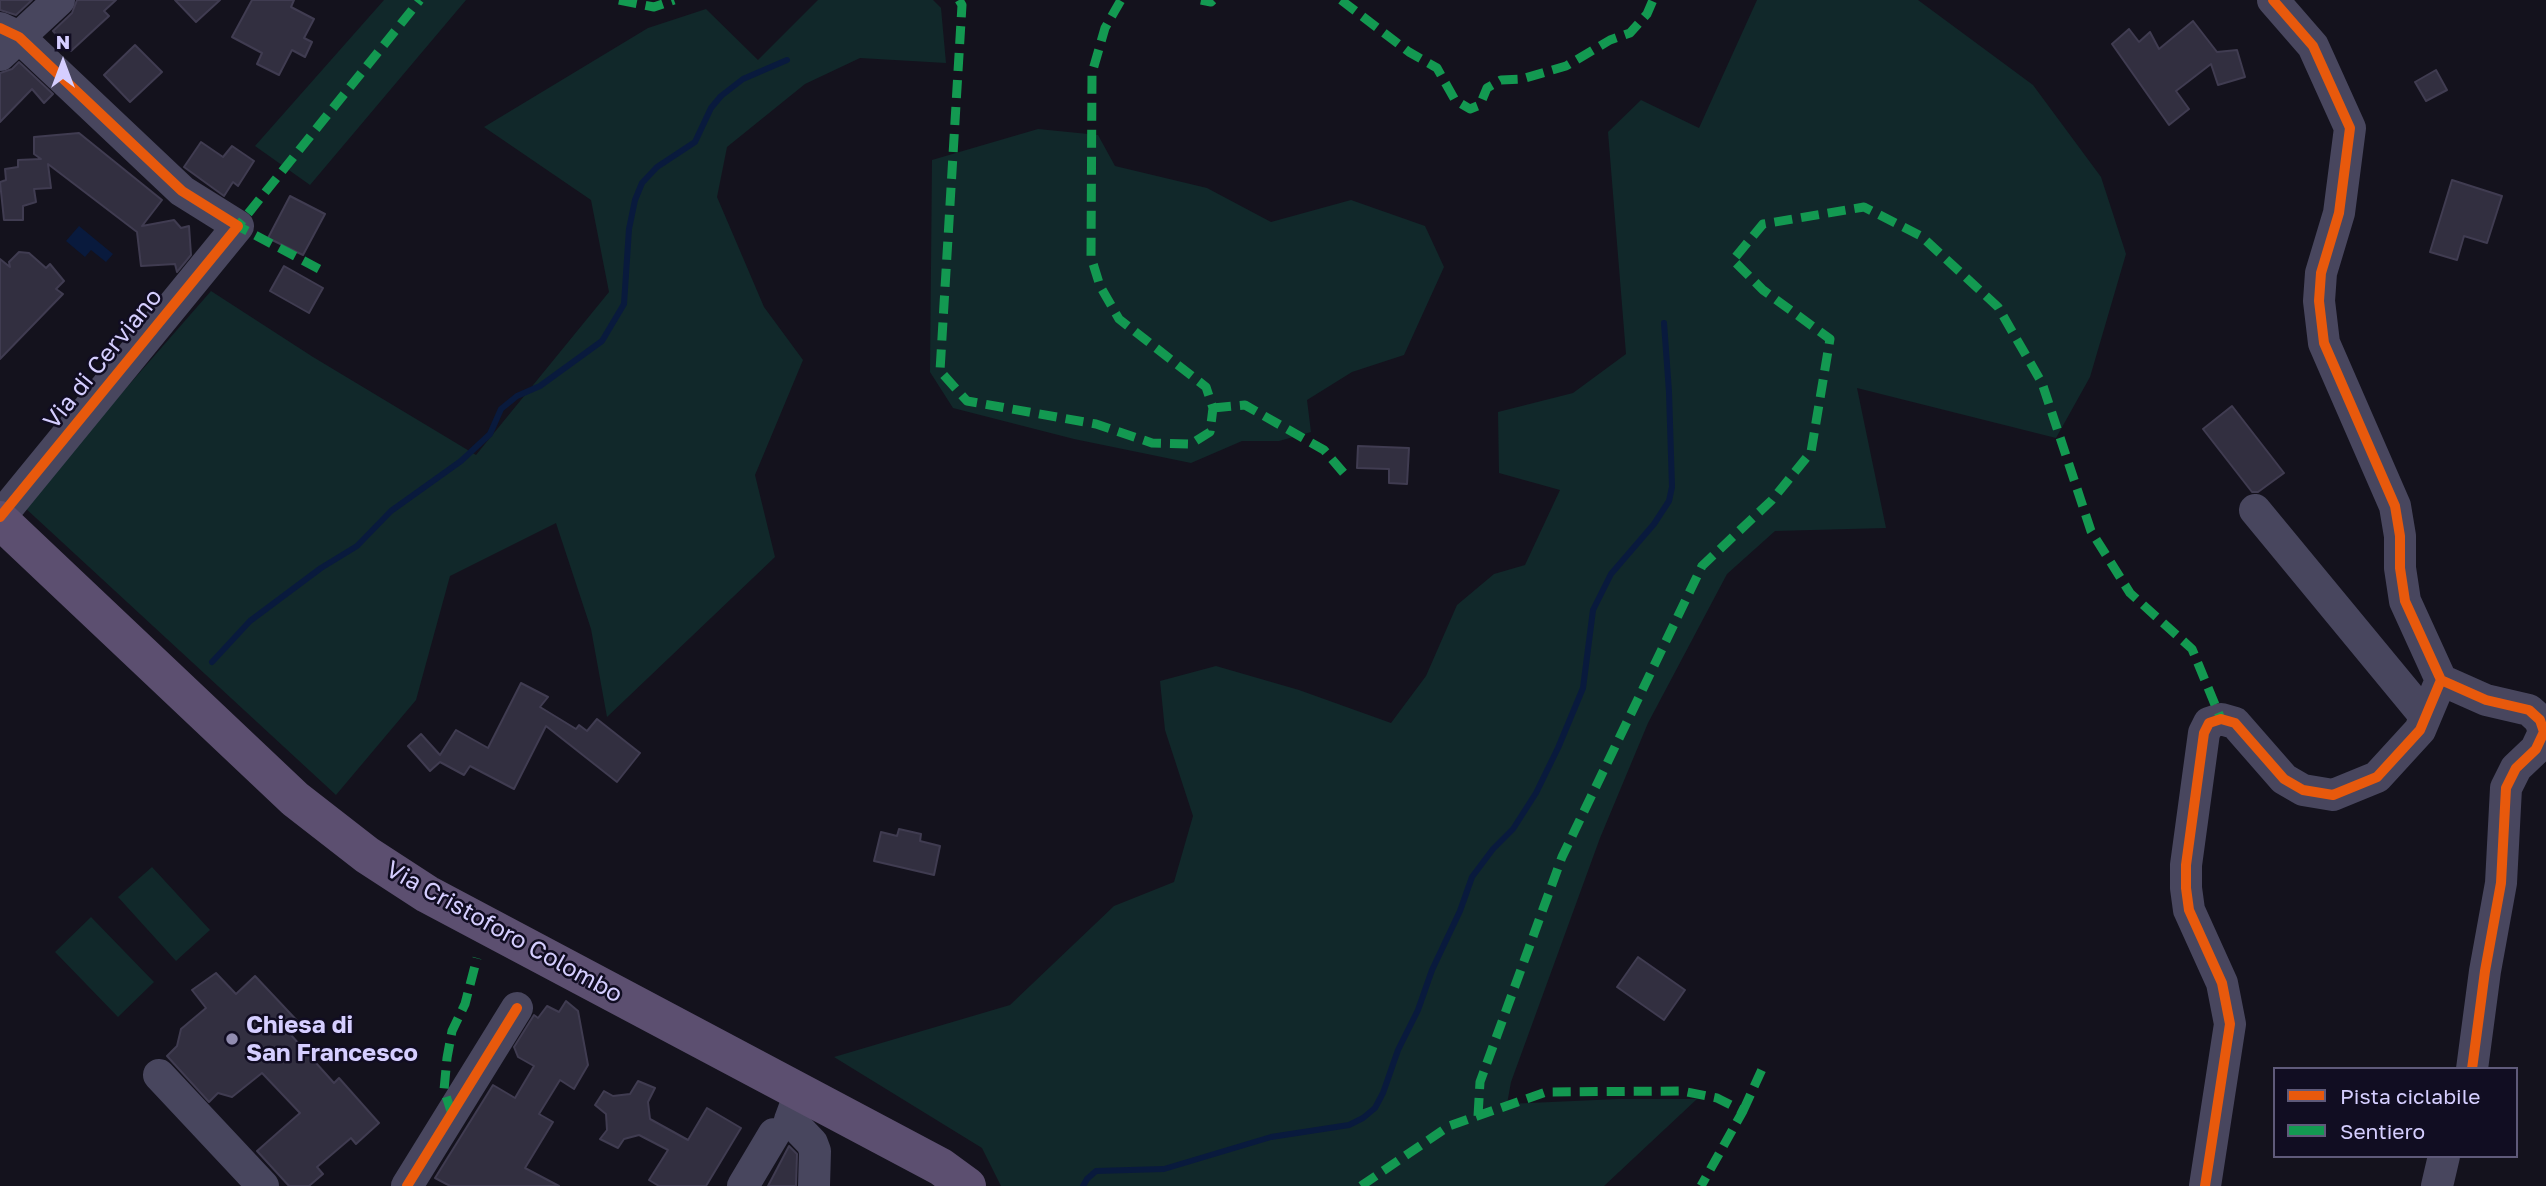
<!DOCTYPE html>
<style>
body{margin:0}
#map{position:relative;width:2546px;height:1186px;overflow:hidden;background:#14121d;font-family:"Golos Text",sans-serif}
canvas{display:block}
.legend{position:absolute;left:2273px;top:1067px;width:245px;height:91px;box-sizing:border-box;background:#110d22;border:2px solid #5f5a7a;margin:0;padding:9px 12px;list-style:none;font-size:21px;color:#d5ceff}
.legend li{display:flex;align-items:center;gap:14px;height:35px}
.legend b{width:35px;border:2px solid #5f5a7a}
.north{position:absolute;left:28px;top:28px;width:70px;height:70px;-webkit-text-stroke:5px #110d22;paint-order:stroke;rotate:0deg;font-size:19px;font-weight:700;line-height:28px;text-align:center;color:#d5ceff}
.north::after{content:'';display:block;margin:auto;width:24px;height:32px;background:#d5ceff;clip-path:polygon(50% 0,100% 100%,50% 72%,0 100%)}
</style>
<div id="map">
<canvas width="2546" height="1186"></canvas>
<ul class="legend">
<li><b style="height:9px;background:#e8590c"></b>Pista ciclabile</li>
<li><b style="height:9px;background:#139951"></b>Sentiero</li>
</ul>
<div class="north">N</div>
</div>
<script>
const g = document.querySelector('canvas').getContext('2d');
g.lineJoin = 'round';
function fill(path, color) {
  g.fillStyle = color;
  g.fill(path, 'evenodd');
}
function stroke(path, color, width, dash) {
  g.strokeStyle = color;
  g.lineWidth = width;
  g.lineCap = dash ? 'butt' : 'round';
  g.setLineDash(dash || []);
  g.stroke(path);
}
function drawText(font, color, halo, rows, align = 'center') {
  g.font = font + ' "Golos Text",sans-serif';
  g.lineWidth = 5;
  g.setLineDash([]);
  g.textBaseline = 'middle';
  g.strokeStyle = halo;
  g.fillStyle = color;
  for (const [text, x, y, turn = 0] of rows) {
    g.save();
    g.translate(x, y);
    g.rotate((+turn || 0) * Math.PI / 180);
    g.textAlign = isNaN(turn) ? turn : align;
    if (halo) g.strokeText(text, 0, 0);
    g.fillText(text, 0, 0);
    g.restore();
  }
}
fill(new Path2D(`
 M384 0H466L310 185 255 146Z
 M818 0H933L941 8 946 63 860 58 805 84 727 147 717 197 764 307 803 360 755 475 775 557 607 717 591 629 556 523 450 576 416 700 336 795 23 506 211 291 313 357 476 455 609 292 591 200 484 127 648 28 706 9 758 60Z
 M1757 0H1918L2033 85 2101 177 2126 254 2090 377 2056 438 1857 388 1886 528 1775 531 1727 574 1648 723 1600 838 1511 1082 1507 1104 1618 1099H1697L1604 1186H1001L982 1148 834 1057 1010 1005 1114 906 1174 882 1193 816 1165 730 1160 681 1216 666 1299 690 1391 723 1426 676 1457 605 1494 574 1525 565 1560 490 1499 473 1498 412 1573 393 1626 354 1608 132 1641 100 1699 128Z
 M1038 129 1098 135 1115 166 1207 188 1271 222 1351 200 1425 226 1444 267 1404 355 1352 372 1307 400 1311 432 1279 441H1242L1191 463 1074 439 953 408 930 372 932 160Z
 M152 867 210 930 176 961 118 897Z
 M91 917 154 982 118 1017 55 952Z`), '#11282a');
fill(new Path2D(`
 M79 226 113 254 106 262 91 250 85 257 66 241Z`), '#091a3d');
stroke(new Path2D(`
 M212 662 250 621 321 568 357 546 391 511 461 461 490 434 501 409 517 396 540 386 602 341 624 304 629 229 635 200 642 183 657 167 695 142 711 108 721 96 743 79 787 60
 M1083 1186 1087 1179 1096 1171 1164 1169 1271 1137 1349 1125 1363 1118 1375 1108 1383 1093 1398 1050 1418 1010 1432 970 1460 911 1472 877 1493 849 1513 829 1536 793 1558 748 1583 688 1593 610 1611 574 1654 524 1669 501 1672 487 1669 392 1664 323`), '#091a3d', 6);
const building = new Path2D(`
 M0 0H32L16 15 0 10Z
 M77 0H116L104 11 109 16 71 51 53 31 72 13Z
 M175 0H220L196 22Z
 M252 0H294L291 7 314 19 304 38 312 42 305 57 292 50 279 75 257 64 262 53 232 37Z
 M2193 21 2217 52 2237 50 2245 77 2218 85 2211 64 2176 91 2189 109 2169 125 2112 44 2129 29 2139 42 2150 32 2159 49Z
 M135 45 162 72 130 102 104 75Z
 M19 62 53 94 44 103 32 89 0 122V73L12 69Z
 M2436 70 2447 90 2426 101 2415 82Z
 M79 133 162 200 142 226 174 220 181 228 189 226 191 255 177 272 175 264 141 266 137 232 48 164 51 188 34 189 36 202 23 206V220H4L0 182 6 180 5 169 18 167V160L41 159 34 154V137Z
 M201 142 223 157 232 146 254 161 238 186 233 182 224 196 184 167Z
 M2452 180 2502 196 2487 243 2464 236 2457 260 2430 252Z
 M290 196 325 214 303 255 268 238Z
 M19 252 29 253 46 268 50 264 64 281 56 289 63 294 0 359V259L10 267 9 262Z
 M284 266 323 288 309 313 270 291Z
 M2232 406 2284 473 2258 492H2252L2203 429Z
 M1358 446 1409 448 1407 484 1389 483V469L1357 468Z
 M521 683 548 697 540 707 576 729 579 725 587 731 597 719 640 753 617 782 546 726 514 789 470 766 464 775 440 762 430 771 408 746 421 734 440 755 456 730 488 748Z
 M899 829 921 834 920 841 940 846 934 875 874 861 881 832 897 836Z
 M1638 957 1685 990 1664 1020 1617 987Z
 M216 973 236 994 255 976 303 1027 291 1035 334 1083 339 1078 379 1123 356 1144 351 1138 317 1167 323 1174 309 1186H289L257 1151 300 1113 262 1073 232 1097 218 1093 209 1102 167 1056 177 1046 181 1029 206 1008 192 990Z
 M566 1001 578 1011 588 1065 574 1089 560 1080 539 1114 553 1122 525 1168 559 1186H450L435 1178 493 1085 515 1098 534 1066 518 1057 514 1047 534 1015 538 1018 547 1006 559 1012Z
 M638 1081 655 1088 648 1102 650 1119 688 1140 707 1108 741 1128 706 1186H659L649 1180 668 1150 639 1135 624 1139 618 1148 600 1139 607 1130 606 1114 595 1105 604 1091 613 1096 630 1094Z
 M789 1146 797 1154 796 1186H768Z`);
fill(building, '#322f40');
stroke(building, '#403c51', 2);
stroke(new Path2D(`
 M2273 0 2313 46 2350 128 2339 213 2321 273 2319 301 2324 343 2395 506 2400 536V568L2405 601 2441 680 2486 700 2529 710 2540 720 2544 732 2536 749 2516 768 2506 788 2501 883 2485 971 2472 1069
 M0 28 19 37 182 191 238 226 0 517
 M0 55 59 0
 M2255 510 2425 716
 M159 1075 263 1186
 M800 1093 790 1120 812 1143 815 1151 814 1186
 M407 1186 517 1008
 M743 1186 774 1134
 M2205 1186 2230 1024 2222 983 2189 910 2186 888V865L2204 733 2209 723 2221 719 2235 723 2284 779 2303 790 2333 795 2377 777 2420 730 2441 680
 M2437 1186 2444 1156`), '#48465e', 32);
stroke(new Path2D(`
 M0 520 295 799 367 855 427 894 941 1167 967 1186`), '#5c4f70', 38);
stroke(new Path2D(`
 M619 0 654 7 674 0
 M959 0 962 5 940 371 967 401 1096 424 1152 443 1191 444 1210 432 1213 408 1206 387 1119 319 1100 286 1091 257 1092 73 1105 28 1121 0
 M1201 0 1211 2 1213 0
 M1341 0 1409 52 1437 68 1455 100 1470 109 1480 105 1487 88 1501 80 1522 79 1566 66 1610 40 1630 33 1647 14 1653 0
 M319 269 238 226 420 0
 M1213 408 1245 405 1324 450 1348 478
 M1743 1111 1763 1067
 M452 1114 444 1090 447 1058 452 1031 465 1004 477 958
 M1478 1116 1480 1082 1562 857 1702 566 1772 500 1811 452 1830 339 1763 290 1733 260 1763 224 1864 207 1921 236 1998 307 2042 383 2091 531 2130 593 2192 649 2221 719
 M1361 1186 1449 1126 1546 1092 1682 1091 1717 1098 1743 1111 1701 1186`), '#139951', 9, [18, 9]);
stroke(new Path2D(`
 M2273 0 2313 46 2350 128 2339 213 2321 273 2319 301 2324 343 2395 506 2400 536V568L2405 601 2441 680 2486 700 2529 710 2540 720 2544 732 2536 749 2516 768 2506 788 2501 883 2485 971 2472 1069
 M0 28 19 37 182 191 238 226 0 517
 M407 1186 517 1008
 M2205 1186 2230 1024 2222 983 2189 910 2186 888V865L2204 733 2209 723 2221 719 2235 723 2284 779 2303 790 2333 795 2377 777 2420 730 2441 680`), '#e8590c', 10);
for (const [x, y, r, color] of [
 [232,1039,7,"#918cb0"]
]) {
  const dot = new Path2D();
  dot.arc(x, y, r, 0, 2 * Math.PI);
  g.fillStyle = color;
  g.fill(dot);
  stroke(dot, '#110d22', 2.5);
}
drawText('24px', '#d5ceff', '#110d22', [
 ["Via di Cerviano",103,359,-51],
 ["Via Cristoforo Colombo",504,932,29]
]);
drawText('bold 24px', '#d5ceff', '#110d22', [
 ["Chiesa di",246,1025],
 ["San Francesco",246,1053]
], 'left');
</script>
